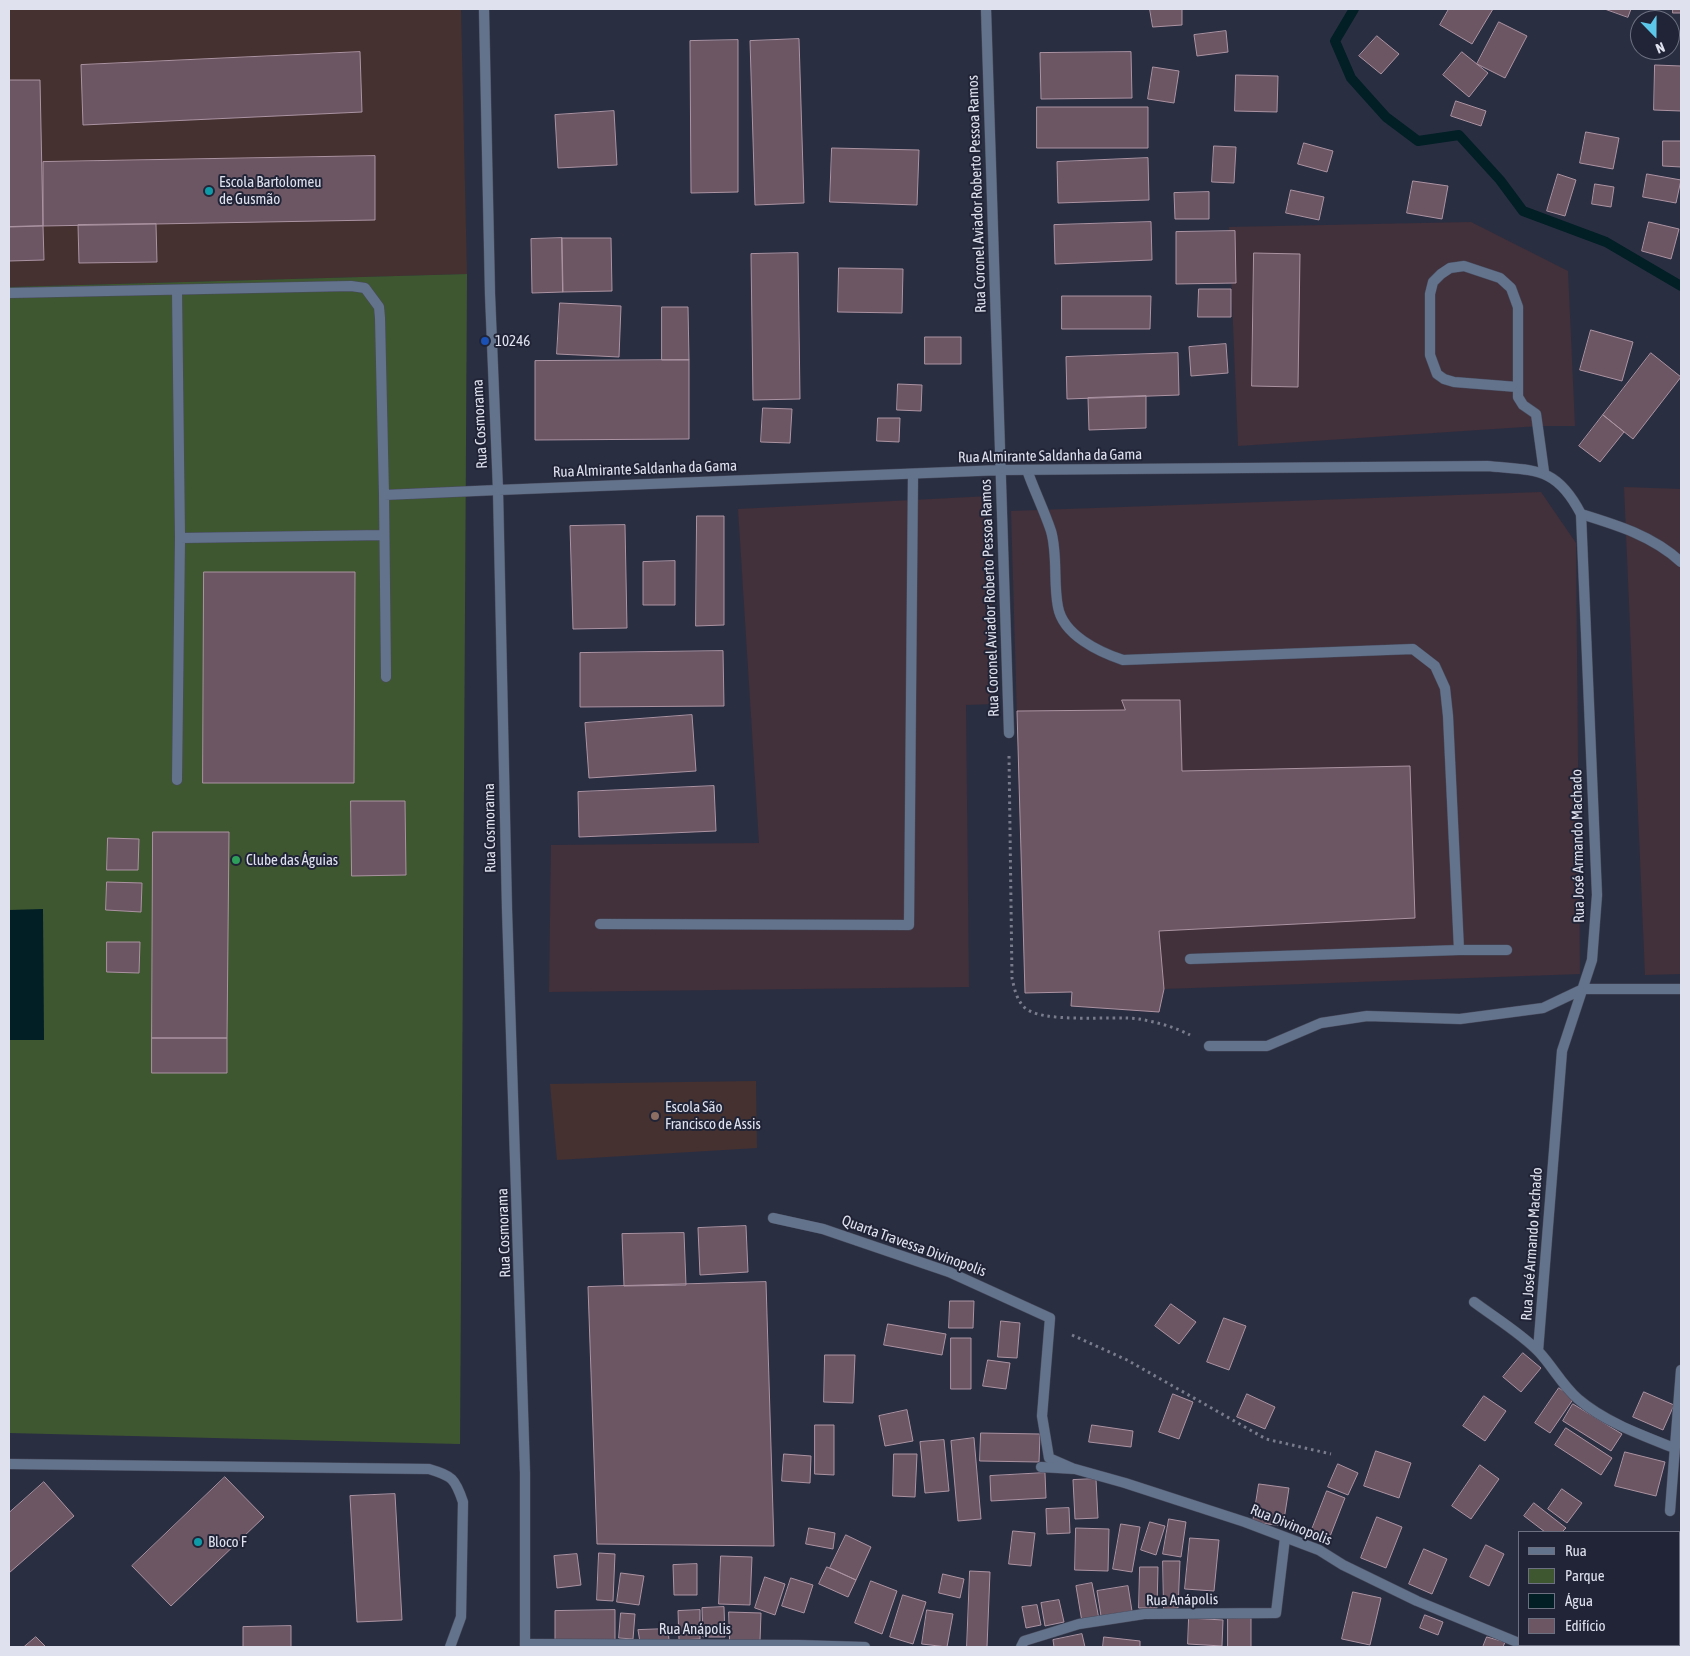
<!DOCTYPE html>
<meta charset="utf-8">
<style>
body{margin:0}
#map{position:relative;width:1690px;height:1656px;overflow:hidden;background:#2a2e41;font-family:"Asap Condensed",sans-serif}
canvas{display:block}
.frame{position:absolute;inset:0;border:10px solid #dfe1ee;pointer-events:none}
.legend{position:absolute;left:1518px;top:1531px;width:162px;height:115px;box-sizing:border-box;background:#202436;border:1px solid #6c7080;margin:0;padding:6px 9px;list-style:none;font-size:15px;color:#dfe1ee}
.legend li{display:flex;align-items:center;gap:10px;height:25px}
.legend b{width:25px;border:1px solid #6c7080}
.north{position:absolute;left:1630px;top:10px;width:50px;height:50px;box-sizing:border-box;background:#202436;border:1px solid #6c7080;border-radius:50%;rotate:158deg;font-size:14px;font-weight:700;line-height:20px;text-align:center;color:#dfe1ee}
.north::after{content:'';display:block;margin:auto;width:18px;height:22px;background:#5cc7e8;clip-path:polygon(50% 0,100% 100%,50% 72%,0 100%)}
</style>
<div id="map">
<canvas width="1690" height="1656"></canvas>
<div class="frame"></div>
<ul class="legend">
<li><b style="height:6px;background:#64738c"></b>Rua</li>
<li><b style="height:14px;background:#3f5730"></b>Parque</li>
<li><b style="height:14px;background:#011f25"></b>Água</li>
<li><b style="height:14px;background:#6c5664"></b>Edifício</li>
</ul>
<div class="north">N</div>
</div>
<script>
const g = document.querySelector('canvas').getContext('2d');
g.lineJoin = 'round';
function fill(path, color) {
  g.fillStyle = color;
  g.fill(path, 'evenodd');
}
function stroke(path, color, width, dash) {
  g.strokeStyle = color;
  g.lineWidth = width;
  g.lineCap = dash ? 'butt' : 'round';
  g.setLineDash(dash || []);
  g.stroke(path);
}
function drawText(font, color, halo, rows, align = 'center') {
  g.font = font + ' "Asap Condensed",sans-serif';
  g.lineWidth = 4;
  g.setLineDash([]);
  g.textBaseline = 'middle';
  g.strokeStyle = halo;
  g.fillStyle = color;
  for (const [text, x, y, turn = 0] of rows) {
    g.save();
    g.translate(x, y);
    g.rotate((+turn || 0) * Math.PI / 180);
    g.textAlign = isNaN(turn) ? turn : align;
    if (halo) g.strokeText(text, 0, 0);
    g.fillText(text, 0, 0);
    g.restore();
  }
}
fill(new Path2D(`
 M1471 222 1568 271 1575 426H1539L1238 446 1229 227Z
 M1624 487 1681 489V974L1645 975Z
 M1541 492 1576 543 1580 974 1164 989 1159 1012 1071 1006 1072 992 1025 993 1011 511Z
 M990 496 994 704 966 705 969 987 549 992 551 845 759 843 738 509Z`), '#42303a');
fill(new Path2D(`
 M9 9H461L467 274 9 287Z
 M756 1081 757 1148 557 1160 550 1084Z`), '#453130');
fill(new Path2D(`
 M467 274 460 1444 9 1433V287Z`), '#3f5730');
fill(new Path2D(`
 M43 909 44 1040H9V910Z`), '#011f25');
stroke(new Path2D(`
 M1354 9 1335 41 1351 78 1386 117 1418 141 1459 135 1500 180 1523 211 1606 242 1681 286`), '#011f25', 10);
const building = new Path2D(`
 M1150 9H1182V25L1153 27Z
 M1449 9H1493L1472 44 1440 25Z
 M1605 9H1631L1628 17Z
 M1673 9H1681V13H1673Z
 M1499 22 1527 36 1505 78 1477 64Z
 M1226 31 1228 52 1197 56 1194 35Z
 M1377 36 1399 54 1381 74 1359 56Z
 M799 39 804 203 755 205 750 41Z
 M738 40V192L691 193 690 41Z
 M360 52 362 112 83 125 81 65Z
 M1131 52 1132 98 1041 99 1040 53Z
 M1462 52 1488 73 1469 97 1443 75Z
 M1655 65 1681 66V111L1654 110Z
 M1153 67 1179 71 1174 103 1148 99Z
 M1236 75 1278 76 1277 112 1235 111Z
 M9 80H40L43 226 9 227Z
 M1456 101 1486 111 1481 126 1451 116Z
 M1037 107H1148V148H1037Z
 M614 111 617 165 558 168 555 115Z
 M1586 132 1619 138 1613 169 1580 163Z
 M1663 141H1681V167L1663 166Z
 M1304 143 1333 151 1327 172 1298 164Z
 M1214 146 1236 147 1234 183 1212 182Z
 M832 148 919 150 917 205 830 202Z
 M375 156V220L43 226V162Z
 M1148 158 1149 200 1058 203 1057 162Z
 M1558 174 1576 180 1565 216 1547 211Z
 M1647 174 1681 180 1676 203 1643 197Z
 M1413 181 1448 186 1442 219 1407 213Z
 M1595 184 1614 187 1611 207 1592 204Z
 M1291 190 1324 197 1319 220 1286 213Z
 M1209 192V219H1175L1174 193Z
 M1151 222 1152 260 1055 264 1054 225Z
 M1649 222 1679 229 1671 259 1642 251Z
 M156 224 157 262 79 263 78 225Z
 M43 226 44 260 9 261V227Z
 M1235 231 1236 283 1176 284V232Z
 M562 238 563 292 532 293 531 239Z
 M562 238H611L612 291 563 292Z
 M798 253 800 399 753 400 751 254Z
 M1254 253 1300 254 1298 387 1252 386Z
 M839 268 903 269 902 313 838 312Z
 M1199 289H1231V317H1198Z
 M1062 296H1151L1150 329H1062Z
 M560 303 621 306 619 357 557 354Z
 M662 307H688L689 360H662Z
 M1591 330 1633 342 1622 381 1580 370Z
 M925 337H961V364H925Z
 M1226 344 1228 373 1191 376 1189 347Z
 M1178 353 1179 395 1067 399 1066 357Z
 M1651 353 1681 377 1633 439 1603 415Z
 M689 360V439L535 440V361Z
 M898 384 922 385 921 411 897 410Z
 M1146 396V428L1089 430 1088 398Z
 M763 408 792 409 790 443 761 442Z
 M1603 415 1624 432 1600 462 1579 446Z
 M878 418H900L899 442 877 441Z
 M697 516H724V625L696 626Z
 M625 525 627 628 573 629 570 526Z
 M675 561V605H643V562Z
 M204 572H355L354 783H203Z
 M723 651 724 706 580 707V653Z
 M1122 700H1180L1182 771 1410 766 1415 918 1159 931 1164 989 1159 1012 1071 1006 1072 992 1025 993 1017 711 1125 710Z
 M692 715 696 771 589 778 585 723Z
 M714 786 716 831 579 837 578 792Z
 M351 801H405L406 875 352 876Z
 M153 832H229L227 1038H152Z
 M108 838 139 839 138 870H107Z
 M107 882 142 883 141 912 106 910Z
 M107 942H140L139 973 107 972Z
 M152 1038H227V1073H152Z
 M746 1226 748 1272 700 1275 698 1228Z
 M684 1233 686 1285 624 1286 622 1234Z
 M766 1282 774 1546 597 1544 588 1287Z
 M950 1301H974L973 1328H949Z
 M1171 1304 1196 1322 1179 1344 1155 1326Z
 M1224 1318 1246 1326 1229 1370 1207 1362Z
 M1001 1321 1020 1323 1017 1358 998 1357Z
 M888 1324 946 1334 942 1355 884 1345Z
 M951 1338H971V1389H951Z
 M1523 1353 1541 1368 1521 1392 1503 1377Z
 M825 1355H855L853 1403 824 1402Z
 M988 1360 1010 1363 1006 1389 983 1386Z
 M1559 1388 1574 1398 1550 1433 1535 1423Z
 M1644 1392 1674 1405 1663 1430 1633 1417Z
 M1173 1394 1193 1402 1179 1439 1159 1432Z
 M1247 1394 1275 1407 1265 1429 1237 1417Z
 M1484 1396 1506 1411 1485 1441 1463 1426Z
 M1573 1404 1622 1434 1611 1451 1563 1421Z
 M907 1410 913 1441 885 1446 879 1416Z
 M815 1425H834V1475L815 1474Z
 M1092 1425 1133 1431 1131 1447 1089 1442Z
 M1566 1428 1612 1458 1601 1475 1555 1445Z
 M981 1433 1040 1434 1039 1462 980 1461Z
 M974 1438 981 1519 958 1521 951 1441Z
 M944 1440 949 1491 925 1493 920 1442Z
 M1376 1451 1411 1463 1399 1498 1364 1486Z
 M1625 1452 1665 1462 1656 1496 1615 1486Z
 M784 1454 811 1456 810 1483 782 1481Z
 M894 1454H917L915 1497 893 1496Z
 M1338 1464 1358 1473 1348 1495 1328 1487Z
 M1480 1465 1499 1479 1471 1519 1452 1506Z
 M1045 1473 1046 1498 991 1501 990 1476Z
 M225 1477 264 1517 171 1606 132 1566Z
 M1096 1479 1098 1518 1075 1519 1073 1480Z
 M44 1482 74 1516 9 1573V1513Z
 M1259 1484 1289 1488 1283 1526 1253 1522Z
 M1562 1489 1582 1503 1567 1523 1548 1509Z
 M1327 1491 1345 1498 1329 1539 1311 1532Z
 M395 1494 402 1620 357 1622 350 1496Z
 M1534 1503 1566 1528 1562 1532H1545L1524 1516Z
 M1069 1508 1070 1533 1047 1534 1046 1509Z
 M1377 1517 1402 1527 1386 1568 1361 1558Z
 M1169 1519 1186 1522 1181 1557 1163 1554Z
 M1150 1522 1165 1526 1156 1555 1141 1550Z
 M1121 1524 1140 1527 1132 1572 1113 1569Z
 M809 1528 835 1533 833 1549 806 1544Z
 M1076 1528 1109 1529 1108 1571 1075 1570Z
 M1013 1531 1035 1533 1031 1566 1009 1564Z
 M846 1535 871 1547 856 1580 830 1568Z
 M1190 1538 1219 1540 1214 1591 1185 1589Z
 M1486 1545 1504 1554 1489 1586 1470 1577Z
 M1424 1549 1447 1559 1432 1594 1409 1584Z
 M599 1553 615 1554 613 1601 597 1600Z
 M577 1554 581 1585 557 1588 554 1556Z
 M721 1556 752 1557 750 1605 719 1604Z
 M1163 1561H1180L1178 1608 1164 1609Z
 M697 1564V1595H674L673 1565Z
 M827 1567 856 1580 848 1597 819 1584Z
 M1140 1567H1158L1157 1608H1139Z
 M970 1571 990 1572 987 1647H967Z
 M621 1573 644 1576 639 1605 617 1602Z
 M943 1574 964 1579 960 1598 939 1593Z
 M765 1577 785 1584 775 1615 755 1608Z
 M791 1578 813 1585 804 1613 782 1606Z
 M871 1581 897 1591 882 1634 855 1623Z
 M1092 1583 1099 1619 1082 1622 1076 1586Z
 M1128 1586 1132 1611 1101 1616 1097 1591Z
 M1353 1592 1381 1598 1370 1645 1342 1639Z
 M903 1595 926 1602 913 1644 890 1637Z
 M1059 1600 1064 1622 1045 1626 1041 1603Z
 M1037 1605 1041 1625 1026 1628 1022 1607Z
 M724 1607 725 1637H703L702 1608Z
 M615 1610V1642H555V1611Z
 M700 1610V1639L679 1640 678 1611Z
 M927 1610 953 1614 947 1647 922 1644Z
 M729 1612 761 1613 760 1641H730Z
 M621 1613 635 1614 633 1639 619 1638Z
 M1425 1615 1443 1622 1438 1635 1420 1628Z
 M1189 1618 1223 1620 1222 1646 1188 1644Z
 M1228 1618H1251V1647H1228Z
 M291 1626V1647H243V1627Z
 M668 1629 669 1640 640 1642 638 1630Z
 M1082 1634 1085 1647H1054L1053 1640Z
 M36 1637 46 1647H24Z
 M1104 1637 1140 1641V1647H1103Z
 M1487 1637 1505 1642 1503 1647H1483Z`);
fill(building, '#6c5664');
stroke(building, '#ab93a2', 1);
const lane = new Path2D(`
 M177 290 180 538 177 780
 M9 293 351 286 365 288 379 307 380 318 384 495
 M1517 387 1454 382 1444 379 1437 374 1430 355V294L1433 282 1441 274 1450 268 1464 266 1500 278 1511 288 1518 307V397L1523 405 1536 414 1544 472
 M1027 470C1034 490 1044 510 1051 531 1058 555 1053 582 1058 607 1063 635 1099 652 1123 660L1413 649 1435 666 1445 688 1448 716 1459 950H1507
 M1581 514C1617 525 1653 536 1681 562
 M180 538 384 535
 M386 677 384 495 498 490
 M600 924 909 925 913 474
 M1190 959 1459 950
 M773 1218 823 1229 949 1272 1050 1318 1042 1416 1049 1458 1072 1468
 M525 1644 798 1645 865 1647
 M1021 1647 1024 1641 1079 1624 1144 1614 1276 1613 1285 1538`);
const street = new Path2D(`
 M484 9 490 294 498 490 507 909 525 1473V1647
 M986 9 1009 733
 M498 490 1002 470 1487 466C1536 471 1556 466 1581 514L1597 895 1592 960 1562 1051 1538 1351
 M1209 1046H1267L1321 1023 1367 1016 1460 1019 1543 1008 1583 989H1681
 M1474 1302C1494 1317 1522 1334 1539 1352 1553 1367 1562 1385 1578 1399 1605 1422 1641 1435 1674 1448
 M9 1464 429 1469C452 1476 455 1478 463 1502L461 1617 450 1647
 M1041 1467 1075 1469 1125 1483 1245 1522 1319 1550 1343 1565 1417 1601 1519 1643
 M1670 1511 1681 1370
 M1524 1645 1530 1647`);
stroke(lane, '#474b5d', 11);
stroke(street, '#474b5d', 11);
stroke(new Path2D(`
 M1009 756 1012 978C1014 987 1016 998 1023 1006 1039 1025 1113 1015 1139 1019 1156 1022 1175 1027 1190 1035
 M1072 1335 1127 1360 1266 1439 1331 1454`), '#797c8c', 3, [2.5, 4]);
stroke(lane, '#64738c', 10);
stroke(street, '#64738c', 10);
for (const [x, y, r, color] of [
 [209,191,5,"#0f9aa8"],
 [485,341,5,"#1a4fb4"],
 [236,860,5,"#2e9e5b"],
 [655,1116,5,"#8d6e63"],
 [198,1542,5,"#0f9aa8"]
]) {
  const dot = new Path2D();
  dot.arc(x, y, r, 0, 2 * Math.PI);
  g.fillStyle = color;
  g.fill(dot);
  stroke(dot, '#202436', 2);
}
drawText('15px', '#dfe1ee', '#202436', [
 ["Escola Bartolomeu",219,182],
 ["de Gusmão",219,199],
 ["10246",495,341],
 ["Clube das Águias",246,860],
 ["Escola São",665,1107],
 ["Francisco de Assis",665,1124],
 ["Bloco F",208,1542]
], 'left');
drawText('15px', '#dfe1ee', '#202436', [
 ["Rua Coronel Aviador Roberto Pessoa Ramos",977,194,-92],
 ["Rua Cosmorama",480,424,-93],
 ["Rua Almirante Saldanha da Gama",1050,456,-1],
 ["Rua Almirante Saldanha da Gama",645,469,-2],
 ["Rua Coronel Aviador Roberto Pessoa Ramos",990,598,-92],
 ["Rua Cosmorama",490,828,-91],
 ["Rua José Armando Machado",1578,846,-91],
 ["Rua Cosmorama",504,1233,-92],
 ["Rua José Armando Machado",1532,1244,-86],
 ["Quarta Travessa Divinopolis",914,1246,20],
 ["Rua Divinopolis",1291,1525,22],
 ["Rua Anápolis",1182,1600,-1],
 ["Rua Anápolis",695,1629]
]);
</script>
